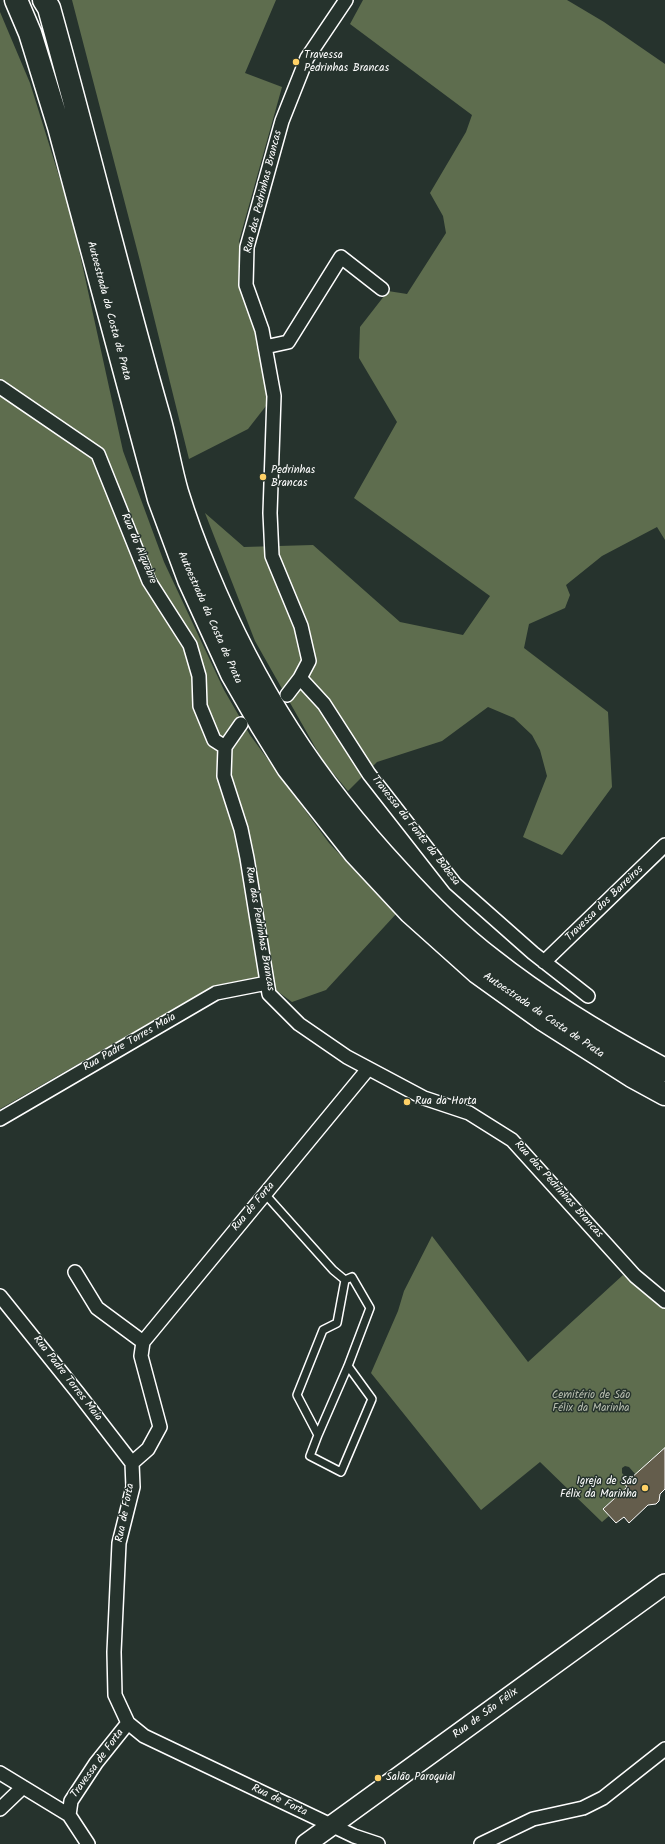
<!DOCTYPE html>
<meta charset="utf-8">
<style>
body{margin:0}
canvas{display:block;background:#26332d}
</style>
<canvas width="665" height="1844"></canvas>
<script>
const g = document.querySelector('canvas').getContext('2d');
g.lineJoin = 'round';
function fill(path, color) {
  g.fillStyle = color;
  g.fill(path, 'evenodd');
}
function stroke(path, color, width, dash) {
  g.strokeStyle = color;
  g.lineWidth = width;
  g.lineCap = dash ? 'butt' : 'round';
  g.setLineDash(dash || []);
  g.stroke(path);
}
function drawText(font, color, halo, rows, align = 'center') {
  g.font = font + ' Kalam,sans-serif';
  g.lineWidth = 3;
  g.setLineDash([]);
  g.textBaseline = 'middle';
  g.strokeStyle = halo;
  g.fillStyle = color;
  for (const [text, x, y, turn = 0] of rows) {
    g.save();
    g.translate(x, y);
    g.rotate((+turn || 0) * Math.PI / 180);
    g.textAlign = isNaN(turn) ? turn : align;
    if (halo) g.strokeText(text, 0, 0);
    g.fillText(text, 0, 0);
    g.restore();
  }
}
fill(new Path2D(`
 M72 0H276L245 73 282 87 239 241 253 286 265 319 274 368 273 397 248 429 189 459 140 261Z
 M363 0H567L604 22 665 64V540L657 527 602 556 566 585 570 595 565 608 529 624 524 648 608 712 612 787 562 855 523 837 547 776 540 750 532 735 514 718 488 707 442 741 377 762 348 791 323 761 255 641 205 513 244 547 313 545 400 622 463 635 490 596 354 498 397 422 359 358 360 327 388 291 407 294 446 233 443 216 430 193 466 132 472 115 350 24Z
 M0 12 30 83 72 218 123 451 164 562 224 690 250 735 329 843 396 914 326 990 292 1002 273 988 231 982 165 1014 0 1109Z
 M432 1236 528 1362 623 1275 665 1307V1448L636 1475 629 1467 625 1466 622 1468V1473L629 1481 625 1484 627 1487 604 1508 609 1516 602 1522 540 1462 481 1510 371 1373 398 1311 404 1291Z`), '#5e6d4e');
const building = new Path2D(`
 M665 1448V1489L660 1494 659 1501 656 1504 648 1505 629 1523 624 1517 616 1523 603 1509 627 1487 625 1484Z`);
fill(building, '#645d4c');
stroke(building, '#fff', 1);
const service = new Path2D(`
 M265 1194 333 1270 345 1280 337 1323 323 1330 297 1395 318 1435 310 1456 341 1472 372 1399 348 1366
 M318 1435 348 1366 370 1308 352 1277 345 1280`);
const minor = new Path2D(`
 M265 347 288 342 341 257 382 289
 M0 387 98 454 149 581 190 645 199 676 200 706 214 740 225 747
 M300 678 324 704 369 774 455 884 533 953 588 996
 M287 695 300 678 309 661 301 626 272 556 270 513 274 396 262 330 246 285 247 247 282 121 307 58 346 0
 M241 724 225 747 224 776 241 829 247 858 269 994 299 1024 347 1057 424 1098 469 1113 512 1140 635 1276 665 1301
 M544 962 665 845
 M0 1119 216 993 267 983
 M75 1272 97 1308 143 1342
 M0 1296 78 1393 132 1463
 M132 1463 133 1487 119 1543 114 1652 115 1695 128 1723 144 1736 354 1836 378 1844
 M132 1463 148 1449 160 1427 141 1356 143 1342 368 1069
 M0 1773 69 1815 88 1844
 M0 1809 23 1787
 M69 1815 71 1801 96 1763 128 1723
 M481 1844 533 1819 583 1808 603 1798 665 1749`);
const secondary = new Path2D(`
 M306 1844 665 1584`);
const motorway = new Path2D(`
 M16 0 30 33 59 127 159 499 189 580 232 674 262 726 288 768 355 853 410 912 477 972 544 1020 632 1076 665 1094
 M44 0 49 8C87 144 120 281 159 417 166 442 170 468 177 492 185 518 195 545 206 571 254 687 313 780 399 872 427 903 458 934 492 960 545 1002 605 1038 665 1070`);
stroke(service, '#fff', 10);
stroke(minor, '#fff', 16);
stroke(secondary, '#fff', 22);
stroke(motorway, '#fff', 25);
stroke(service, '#26332d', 7);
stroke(minor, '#26332d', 13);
stroke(secondary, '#26332d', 19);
stroke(motorway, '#26332d', 22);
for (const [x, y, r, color] of [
 [296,62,4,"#ffd166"],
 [263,477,4,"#ffd166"],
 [407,1102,4,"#ffd166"],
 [645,1488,4,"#ffd166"],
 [378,1778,4,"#ffd166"]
]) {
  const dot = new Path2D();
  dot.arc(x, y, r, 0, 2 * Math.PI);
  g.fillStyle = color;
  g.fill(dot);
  stroke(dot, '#26332d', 1.5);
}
drawText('11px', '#fff', '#26332d', [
 ["Travessa",304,56],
 ["Pedrinhas Brancas",304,69],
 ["Pedrinhas",271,471],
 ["Brancas",271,484],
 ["Rua da Horta",415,1102],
 ["Igreja de São",637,1482,"right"],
 ["Félix da Marinha",637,1495,"right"],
 ["Salão Paroquial",386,1778]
], 'left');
drawText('11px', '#fff', '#26332d', [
 ["Rua das Pedrinhas Brancas",264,192,-76],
 ["Autoestrada da Costa de Prata",108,311,75],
 ["Rua do Alquebre",138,549,67],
 ["Autoestrada da Costa de Prata",209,618,66],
 ["Travessa da Fonte da Bobesa",415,831,52],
 ["Travessa dos Barreiros",605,904,-44],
 ["Rua das Pedrinhas Brancas",259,929,80],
 ["Autoestrada da Costa de Prata",543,1016,34],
 ["Rua Padre Torres Maia",130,1043,-30],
 ["Rua das Pedrinhas Brancas",558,1190,48],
 ["Rua de Forta",254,1207,-50],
 ["Rua Padre Torres Maia",67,1379,52],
 ["Rua de Forta",126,1513,-79],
 ["Rua de São Félix",486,1714,-36],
 ["Travessa de Forta",98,1764,-54],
 ["Rua de Forta",279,1801,25]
]);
drawText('11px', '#b7bdaf', '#26332d', [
 ["Cemitério de São",591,1396],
 ["Félix da Marinha",591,1409]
]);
</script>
